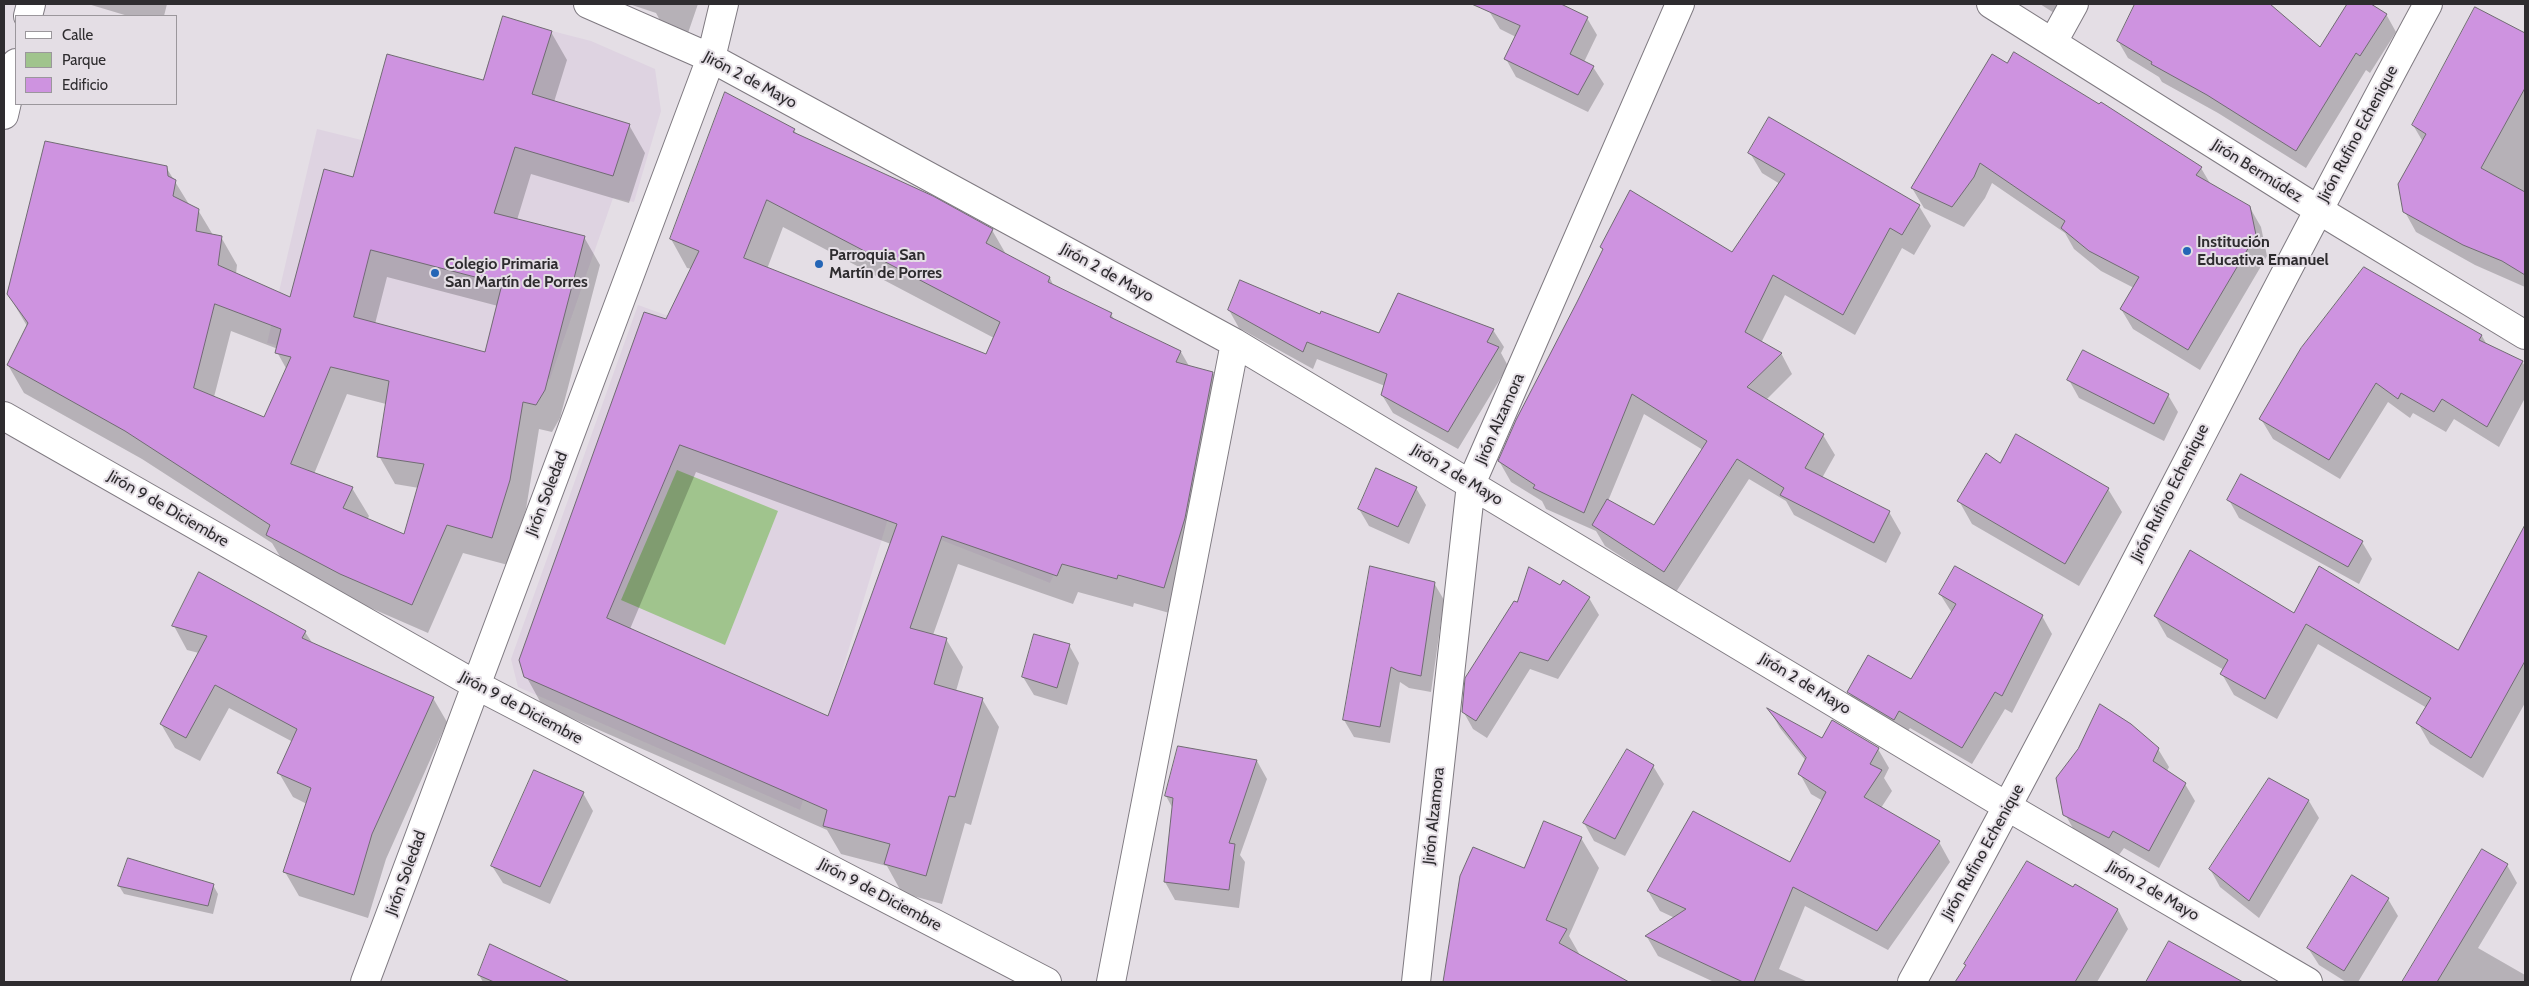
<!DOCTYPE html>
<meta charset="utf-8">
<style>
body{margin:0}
#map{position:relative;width:2529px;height:986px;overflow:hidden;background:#e4dee5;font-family:Cabin,sans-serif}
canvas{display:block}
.frame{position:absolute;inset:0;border:5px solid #2e2c2f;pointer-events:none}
.legend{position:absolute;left:15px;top:15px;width:162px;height:90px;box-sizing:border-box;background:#e4dee5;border:1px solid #9b979c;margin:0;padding:6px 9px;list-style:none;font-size:15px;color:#2e2c2f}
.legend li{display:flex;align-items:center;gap:10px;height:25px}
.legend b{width:25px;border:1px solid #9b979c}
</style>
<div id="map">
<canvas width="2529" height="986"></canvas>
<div class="frame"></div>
<ul class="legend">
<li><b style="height:6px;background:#fff"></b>Calle</li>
<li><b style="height:14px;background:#a0c48d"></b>Parque</li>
<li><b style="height:14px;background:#ce93e0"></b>Edificio</li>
</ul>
</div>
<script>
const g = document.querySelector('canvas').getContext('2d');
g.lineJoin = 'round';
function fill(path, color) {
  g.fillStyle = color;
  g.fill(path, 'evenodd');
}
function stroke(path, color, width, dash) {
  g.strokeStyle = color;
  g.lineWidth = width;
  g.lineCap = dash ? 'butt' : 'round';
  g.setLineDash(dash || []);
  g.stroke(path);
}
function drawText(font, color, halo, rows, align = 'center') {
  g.font = font + ' Cabin,sans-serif';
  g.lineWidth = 4;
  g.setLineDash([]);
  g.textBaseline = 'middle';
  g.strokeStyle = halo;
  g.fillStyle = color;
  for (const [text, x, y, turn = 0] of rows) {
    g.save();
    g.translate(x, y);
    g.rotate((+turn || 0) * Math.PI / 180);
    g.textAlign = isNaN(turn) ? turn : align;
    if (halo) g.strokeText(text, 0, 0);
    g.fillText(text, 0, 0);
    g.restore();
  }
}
fill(new Path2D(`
 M552 31 591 41 655 69 661 111 634 202 613 198 550 379 473 362 467 389 267 343 317 129 414 153Z
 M638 305 713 332 1093 492 1050 583 888 519 800 810 518 687 511 659Z`), '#ded3e1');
fill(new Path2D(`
 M677 470 778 511 725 645 621 600Z`), '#a0c48d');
fill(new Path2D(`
 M88 4H167L164 16H128Z
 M629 4H698L688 33 662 24 656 13Z
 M1493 4H1558L1587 18 1597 35 1584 62 1593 67 1604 84 1588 112 1516 77 1506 59 1516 37 1500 29 1489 11Z
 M2040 4H2089L2076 27Z
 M2138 4H2250L2261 10 2265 4H2268L2320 49 2349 4H2369L2386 14 2396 32 2370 73 2366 70 2306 168 2218 113 2162 82 2159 77 2128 58 2118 41Z
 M2476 9 2525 34V287L2475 265 2416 232 2405 212 2423 142 2413 125Z
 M551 32 567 60 554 102 629 125 645 153 629 203 531 174 517 220 584 237 600 265 560 418 552 432 539 429 526 509 508 565 463 553 428 633 357 602 284 563 272 543 142 459 24 393 8 365 27 326 8 294 166 167 190 206 198 210 213 235 221 237 237 265 236 274 291 299 354 178ZM387 277 498 306 486 353 375 324ZM231 331 278 349 277 352 287 370 265 418 214 397ZM347 394 386 404 379 456 395 484 419 488 405 536 367 520 369 516 352 488 314 474Z
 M1992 56 2201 168 2211 185 2249 206 2261 227 2267 256 2200 370 2133 329 2121 309 2134 288 2101 271 2074 249 2065 233 1992 183 1985 198 1964 227 1924 208 1912 188Z
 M794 130 797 135 992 230 1007 256 1050 278 1054 287 1111 314 1115 321 1181 352 1189 366 1213 373 1229 401 1180 616 1134 603 1133 607 1078 592 1073 604 958 564 933 635 946 639 963 667 956 691 982 699 999 727 971 825 965 823 942 904 902 893 887 866 841 854 827 830 542 705 526 676 667 321 692 269 687 268 671 239ZM783 227 994 338 986 355 767 269ZM696 472 891 544 829 718 630 629Z
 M1750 153 1919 206 1931 226 1914 255 1902 248 1855 335 1785 295 1761 343 1781 353 1792 374 1766 400 1823 435 1835 455 1822 478 1889 512 1901 533 1886 563 1794 515 1786 501 1749 479 1676 592 1605 546 1596 531 1546 509 1542 501 1511 482 1499 461 1603 251 1601 247 1733 253 1780 184 1762 173ZM1644 414 1703 450 1654 527 1608 501Z
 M1229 310 1321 315 1379 334 1493 330 1504 347 1501 353 1508 366 1458 449 1393 413 1382 395 1385 386 1317 359 1313 369 1239 328Z
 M2482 336 2487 345 2522 362 2525 366V398L2499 447 2454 419 2446 432 2413 413 2410 418 2388 402 2340 479 2273 439 2261 419Z
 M2069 380 2168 395 2178 412 2164 441 2079 398Z
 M2000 464 2108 489 2122 512 2079 586 1972 524 1959 501Z
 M1416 488 1426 505 1409 544 1369 526 1359 509Z
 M2229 500 2362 542 2372 559 2359 584 2239 518Z
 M2521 548 2525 551V703L2483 778 2430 744 2418 723 2427 708 2318 644 2277 719 2234 695 2222 674 2224 670 2167 637 2155 616 2294 615 2458 652Z
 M1371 568 1434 583 1444 600 1431 692 1409 688 1400 682 1390 743 1354 737 1344 720Z
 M1560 587 1589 598 1599 615 1558 679 1530 669 1487 738 1473 729 1463 711 1518 603Z
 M1940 594 2042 616 2052 634 2012 713 2005 709 1972 764 1910 728 1904 737 1859 710 1849 692 1912 680 1952 613Z
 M174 626 305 632 313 644 433 698 447 722 386 859 368 918 299 896 285 872 307 804 293 797 279 773 293 742 229 708 200 761 175 748 161 724 199 653 187 650Z
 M1069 645 1079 663 1067 705 1034 695 1023 677Z
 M1770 711 1822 740 1878 749 1889 768 1884 778 1892 791 1881 808 1939 842 1950 862 1888 950 1805 906 1779 969 1808 982H1714L1658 956 1647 937 1675 918 1660 911 1648 891 1791 863 1823 801 1811 794 1800 774 1806 761 1780 728Z
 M1179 747 1257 761 1267 779 1240 855 1245 862 1239 908 1175 900 1165 882 1173 809 1166 796Z
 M2158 749 2169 767 2167 771 2185 784 2195 801 2159 868 2124 848 2119 855 2075 832 2065 814Z
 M1628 750 1653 766 1664 784 1625 856 1594 841 1584 823Z
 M583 793 593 811 550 904 503 883 492 866Z
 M2309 801 2319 818 2259 918 2220 887 2210 869Z
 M1581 838 1599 868 1569 936 1581 957 1623 982H1444L1462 877 1525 870Z
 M2482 851 2507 865 2517 883 2478 948 2525 975V982H2404Z
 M213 885 218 894 213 914 124 894 119 886Z
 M2076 885 2118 910 2128 929 2097 982H1957L1967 966Z
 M2388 899 2398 916 2358 982H2346L2319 965 2308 948Z
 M2170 942 2241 982H2147Z
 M538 968 546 982H483L479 975Z`), '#0003');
const building = new Path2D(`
 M1472 4H1561L1588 17 1570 54 1594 66 1578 95 1504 59 1520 26Z
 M2135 4H2270L2320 47 2347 4H2371L2387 14 2360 56 2356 53 2296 151 2207 95 2151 64 2152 62 2117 41Z
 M2475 7 2525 33V88L2481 168 2525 192V275L2502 261 2463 245 2403 212 2398 184 2426 134 2412 125Z
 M503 16 552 31 532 94 630 124 613 176 515 147 494 213 585 236 545 390 536 405 523 402 510 480 492 538 447 525 412 605 340 574 266 535 270 525 125 431 7 365 28 323 7 294 45 141 167 166 168 176 176 180 173 196 199 209 196 231 222 236 218 265 290 297 324 169 353 177 387 54 483 80ZM371 250 502 284 485 352 354 317ZM215 304 281 329 275 353 291 357 264 417 194 388ZM331 367 389 381 377 457 424 464 404 534 343 508 353 487 291 464Z
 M2014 52 2099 104 2101 102 2202 167 2196 175 2250 206 2256 235 2188 350 2120 309 2139 277 2089 251 2061 228 2065 221 1980 163 1974 177 1952 207 1911 188 1992 54 2007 63Z
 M725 92 795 129 793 132 933 196 993 229 986 243 1050 277 1048 282 1112 313 1110 317 1181 351 1176 362 1213 372 1185 518 1164 588 1118 575 1117 579 1062 564 1057 576 942 536 910 628 947 638 934 684 983 698 955 797 949 796 926 876 884 864 890 844 823 826 827 810 524 677 519 660 644 312 666 319 699 251 670 239ZM767 200 1000 322 986 354 744 258ZM680 445 897 524 828 716 607 618Z
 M1769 117 1920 205 1902 235 1890 228 1843 315 1773 275 1745 332 1782 353 1747 387 1824 434 1805 468 1890 511 1874 543 1780 495 1784 488 1737 459 1664 572 1592 525 1607 499 1654 525 1707 441 1632 394 1584 513 1533 488 1535 485 1498 461 1516 420 1577 302 1603 249 1600 247 1630 190 1732 252 1785 174 1748 153Z
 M2364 267 2482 335 2479 340 2523 361 2487 427 2442 399 2434 412 2401 393 2398 399 2376 383 2329 460 2259 419 2301 348Z
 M1240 280 1320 314 1321 311 1379 333 1398 293 1494 329 1487 342 1499 347 1448 432 1381 395 1387 374 1307 342 1303 352 1228 310Z
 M2083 350 2169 394 2154 424 2067 380Z
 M2016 434 2109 488 2065 564 1957 501 1986 453 2000 463Z
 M1376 468 1417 487 1398 527 1358 509Z
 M2241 474 2363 541 2348 567 2227 500Z
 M2525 525V661L2471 758 2416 723 2431 698 2306 624 2265 699 2220 674 2228 660 2154 616 2190 550 2294 613 2319 566 2458 650Z
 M1370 566 1435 582 1421 676 1398 671 1391 667 1380 727 1343 720Z
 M1955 566 2043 615 2002 696 1995 692 1962 748 1899 711 1894 720 1847 692 1868 655 1911 679 1956 604 1939 594Z
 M1529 567 1560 585 1563 580 1590 597 1548 661 1520 652 1476 721 1462 712 1465 678 1514 601 1517 602Z
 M199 572 306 631 302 638 434 697 372 834 354 895 283 872 311 788 277 773 297 729 215 685 186 738 160 724 207 636 172 626Z
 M1034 634 1070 644 1057 688 1022 677Z
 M2100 704 2131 724 2159 748 2153 761 2186 783 2149 851 2113 831 2109 838 2063 815 2056 778 2078 749Z
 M1767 708 1822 738 1832 720 1879 748 1870 764 1882 770 1864 797 1940 841 1877 931 1793 887 1754 982H1743L1645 936 1686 909 1647 891 1693 811 1790 862 1826 792 1798 774 1806 758Z
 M1178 746 1257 760 1229 843 1235 844 1229 890 1164 882 1173 798 1165 796Z
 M1627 749 1654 765 1615 839 1583 823Z
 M534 770 584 792 540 887 491 866Z
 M2269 778 2309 800 2249 901 2209 869Z
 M1544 821 1582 837 1546 920 1567 929 1559 943 1629 982H1443L1460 876 1473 847 1524 868Z
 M2482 849 2508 864 2437 982H2402Z
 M128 858 214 884 208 906 118 886Z
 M2027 861 2073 887 2075 884 2118 909 2075 982H1955L1966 965 1964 964Z
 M2352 875 2389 898 2344 971 2307 948Z
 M2169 941 2243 982H2146Z
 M490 944 570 982H494L478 975Z`);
fill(building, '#ce93e0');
stroke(building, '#706b72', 1);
const street = new Path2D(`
 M588 4 711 58 1235 343 2008 807 2308 982
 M1991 4 2317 209 2525 335
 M28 16 31 4
 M2053 42 2074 4
 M4 115 16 63
 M4 416 476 685 1047 982
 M365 982 711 58 724 4
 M1111 982 1235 343
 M1416 982 1471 484 1680 4
 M1912 982C2090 659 2253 328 2428 4`);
stroke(street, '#7f7a81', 30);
stroke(street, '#fff', 28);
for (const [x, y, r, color] of [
 [2187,251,5,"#2465b6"],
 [819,264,5,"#2465b6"],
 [435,273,5,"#2465b6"]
]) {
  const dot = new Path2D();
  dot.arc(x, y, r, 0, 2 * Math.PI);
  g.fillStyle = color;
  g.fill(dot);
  stroke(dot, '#e4dee5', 2);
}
drawText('16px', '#2e2c2f', '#e4dee5', [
 ["Jirón 2 de Mayo",750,80,28],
 ["Jirón Rufino Echenique",2358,134,-62],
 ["Jirón Bermúdez",2257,171,32],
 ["Jirón 2 de Mayo",1107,273,29],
 ["Jirón Alzamora",1500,419,-66],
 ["Jirón 2 de Mayo",1457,475,31],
 ["Jirón Rufino Echenique",2170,493,-63],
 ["Jirón Soledad",547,494,-69],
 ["Jirón 9 de Diciembre",168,509,30],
 ["Jirón 2 de Mayo",1805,684,31],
 ["Jirón 9 de Diciembre",521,708,28],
 ["Jirón Alzamora",1434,816,-84],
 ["Jirón Rufino Echenique",1983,852,-61],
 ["Jirón Soledad",406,873,-70],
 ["Jirón 2 de Mayo",2153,891,30],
 ["Jirón 9 de Diciembre",880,895,28]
]);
drawText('bold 16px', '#2e2c2f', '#e4dee5', [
 ["Institución",2197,242],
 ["Educativa Emanuel",2197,260],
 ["Parroquia San",829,255],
 ["Martín de Porres",829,273],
 ["Colegio Primaria",445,264],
 ["San Martín de Porres",445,282]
], 'left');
</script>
